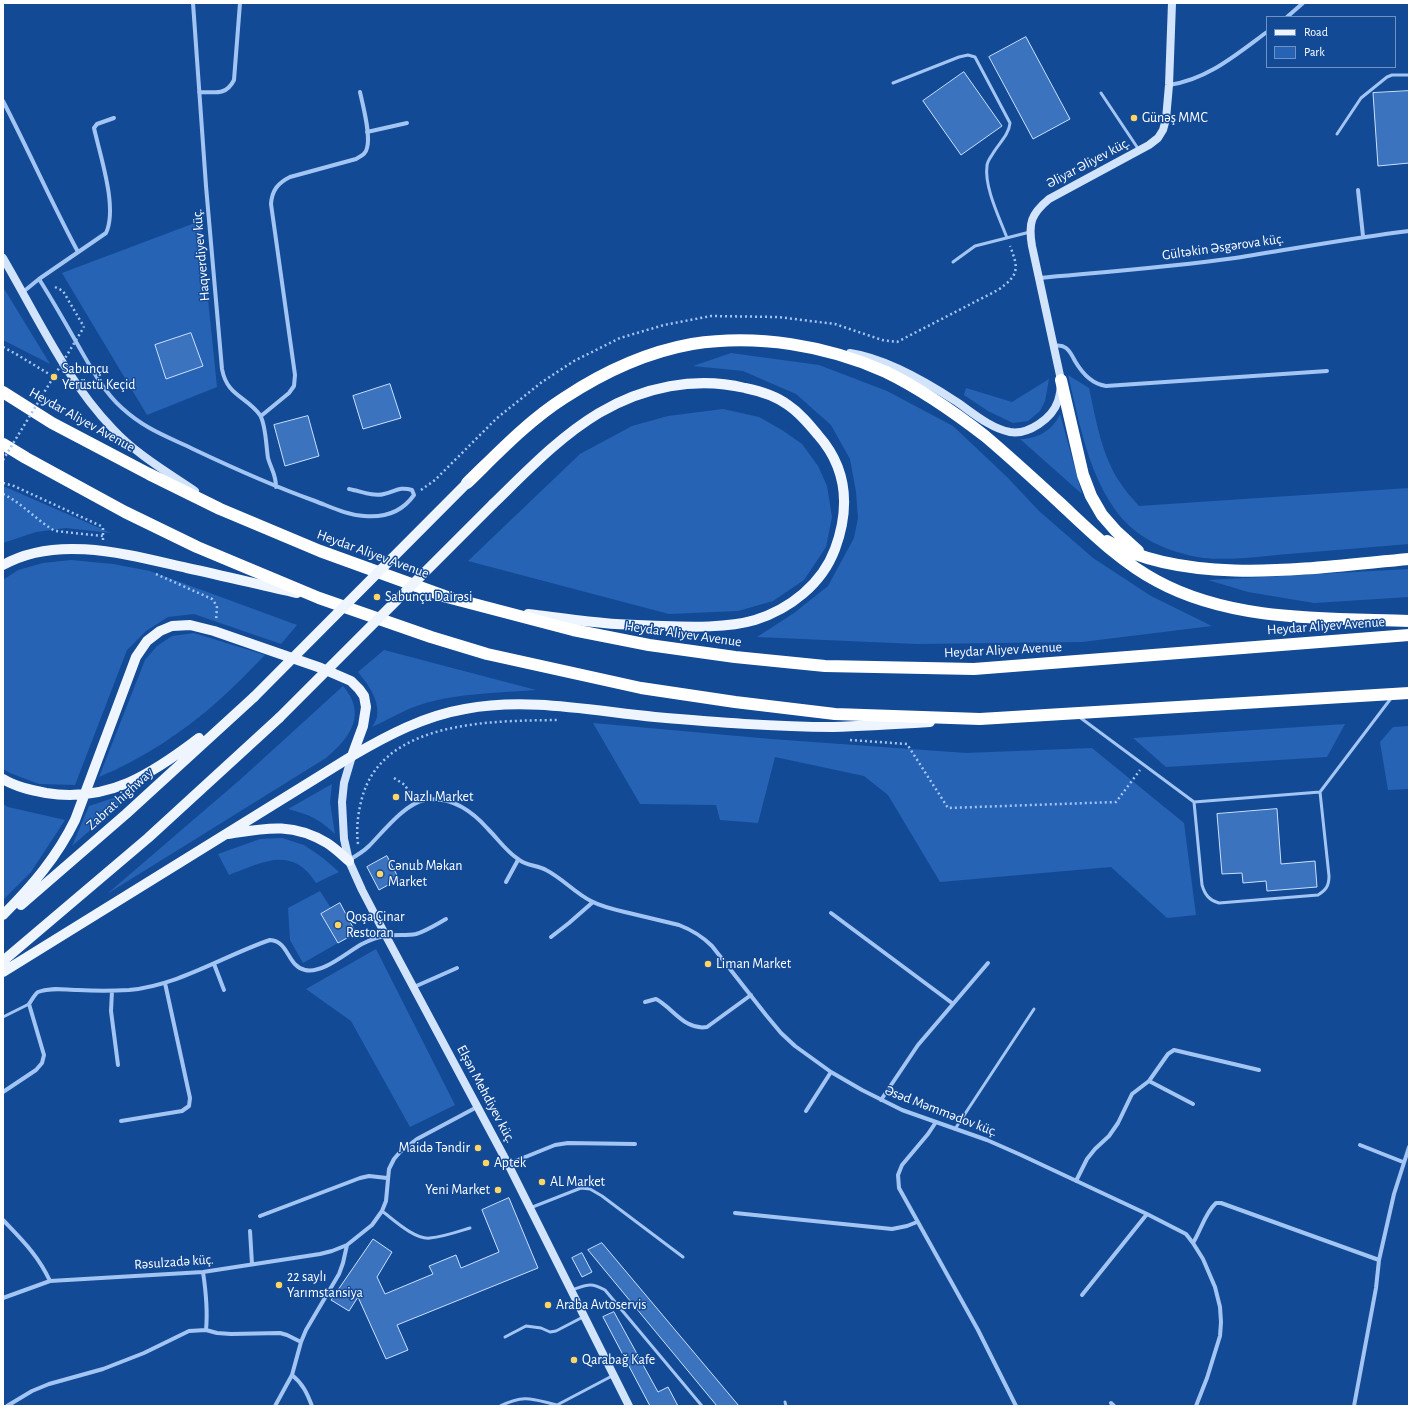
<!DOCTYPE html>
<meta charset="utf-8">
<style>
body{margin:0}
#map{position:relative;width:1412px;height:1409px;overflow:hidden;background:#134a96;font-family:"Alegreya Sans",sans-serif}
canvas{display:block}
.frame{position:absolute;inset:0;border:4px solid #fff;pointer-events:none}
.legend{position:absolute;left:1266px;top:16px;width:130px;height:52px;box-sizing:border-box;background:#134a96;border:1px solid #7192c0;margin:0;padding:5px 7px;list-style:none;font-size:12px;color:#fff}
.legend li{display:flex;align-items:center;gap:8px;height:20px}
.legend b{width:20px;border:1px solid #7192c0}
</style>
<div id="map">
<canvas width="1412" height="1409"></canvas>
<div class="frame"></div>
<ul class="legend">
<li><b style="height:5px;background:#eef5ff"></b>Road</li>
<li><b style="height:11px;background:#2663b5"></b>Park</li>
</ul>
</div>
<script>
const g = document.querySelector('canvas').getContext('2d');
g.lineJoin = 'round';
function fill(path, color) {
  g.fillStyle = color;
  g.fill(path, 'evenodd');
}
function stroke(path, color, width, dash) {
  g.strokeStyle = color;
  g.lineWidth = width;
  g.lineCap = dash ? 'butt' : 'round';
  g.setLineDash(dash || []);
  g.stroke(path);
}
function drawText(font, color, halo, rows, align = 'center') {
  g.font = font + ' "Alegreya Sans",sans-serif';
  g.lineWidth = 3;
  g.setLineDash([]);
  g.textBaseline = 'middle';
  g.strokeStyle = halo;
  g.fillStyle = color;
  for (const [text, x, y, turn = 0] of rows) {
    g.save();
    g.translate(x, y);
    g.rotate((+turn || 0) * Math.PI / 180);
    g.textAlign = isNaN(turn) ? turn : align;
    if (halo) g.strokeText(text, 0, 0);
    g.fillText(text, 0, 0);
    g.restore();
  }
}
fill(new Path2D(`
 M200 221 217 387 147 415 62 273Z
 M3 287 50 364 3 340Z
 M731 353 819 365 887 391 953 426 1008 478 1039 511 1093 558 1151 596 1212 626 1082 642 916 644 757 637 794 613 828 586 854 538 858 518 856 492 850 459 831 425 796 394 743 371 693 366Z
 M1068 375 1089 388C1096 420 1102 457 1121 484 1126 492 1133 499 1139 506L1409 488V544C1373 547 1337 550 1300 553 1272 555 1232 561 1204 558 1169 553 1134 538 1114 508 1087 469 1079 420 1068 375Z
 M1049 379 1045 401 1040 411 1028 421 1013 423 988 411 964 395 966 388 1012 402Z
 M723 409 759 417 782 430 802 444 818 466 827 486 832 517 826 547 804 580 773 601 738 611 669 614 468 561 580 454 632 426 668 416Z
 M1060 414 1082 494 1020 439C1038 439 1053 430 1060 414Z
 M3 486 111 533 66 528 36 532 3 543Z
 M71 560 113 564 150 571 297 625 281 644 194 614 168 617 146 631 127 650 75 785 39 784 10 773 3 769V580L18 570 43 563Z
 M1409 569V597L1314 603 1248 592 1208 580Z
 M194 633 265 655C249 671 234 687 217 702 182 733 142 759 99 777L145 660 157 646 172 636Z
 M384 650 536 690C497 693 451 693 414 707 400 712 386 721 372 727 374 724 377 719 377 716 380 700 367 683 358 672Z
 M343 686C367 714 351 737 326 758L107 894 242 778Z
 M593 723 771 739 966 753 1092 748 1184 823 1196 915 1167 918 1111 867 940 882 888 795 864 776 775 757 758 823 720 820 716 805 640 804Z
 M1345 724 1327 757 1166 767 1133 738Z
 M1409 726V789L1388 790 1380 742 1393 727Z
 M332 784 330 802 335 834C318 818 310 815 288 809Z
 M135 791 72 846 89 806Z
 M3 804 8 807 65 820 31 872 3 900Z
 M282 838 304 845 323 858 339 872 316 883C292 845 263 862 229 875L218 854 260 839Z
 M320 891 331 908 321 914 338 943 303 963 290 940 288 908Z
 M376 949 455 1105 410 1127 351 1021 306 989Z`), '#2663b5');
const building = new Path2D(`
 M1026 37 1070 119 1033 139 989 57Z
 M964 72 1002 126 961 155 923 101Z
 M1409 91V163L1378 166 1373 93Z
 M191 333 203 366 166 379 155 345Z
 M390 384 401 418 363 429 353 396Z
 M308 416 319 456 285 466 274 425Z
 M1277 809 1281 864 1315 861 1317 887 1267 891 1266 881 1243 883 1242 873 1222 874 1217 814Z
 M387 856 399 879 379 890 367 867Z
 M340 903 356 933 338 943 321 914Z
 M509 1198 538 1268 397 1325 408 1350 386 1359 358 1297 349 1311 331 1300 373 1239 392 1252 377 1277 385 1294 433 1274 429 1266 456 1255 461 1268 499 1252 482 1210Z
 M602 1243 739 1406H717L588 1250Z
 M582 1253 592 1272 582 1277 572 1258Z
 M614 1312 658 1392 668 1387 678 1406H650L603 1317Z`);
fill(building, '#3c73be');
stroke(building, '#cae0fd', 1);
stroke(new Path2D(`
 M55 287 63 291 84 327
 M3 347 16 354 54 377
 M3 483 14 486 101 526 103 528V540
 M421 490 435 480 497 418 542 382 574 361 620 338 664 325 711 316 778 317 835 324 882 340 897 342 998 290C1019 275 1019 269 1010 246
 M3 494C22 503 36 520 55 531L103 536
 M156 574 212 599 217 606 216 621
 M850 740 907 744 948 808 1116 802 1140 770
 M394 778 405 785 411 796
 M358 844C356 828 358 813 362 798 383 720 492 721 557 720`), '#a3c5f3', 2.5, [2, 3]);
stroke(new Path2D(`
 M893 83 959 57 968 55 975 57 1010 123C1009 135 998 144 992 155 990 158 987 162 987 166 984 187 1000 219 1007 238
 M1101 93 1139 150
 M1337 134 1361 98 1387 77 1392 75H1409
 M953 262 975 246 1030 232
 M1078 716 1194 802 1320 792 1392 697
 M1194 802 1202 885C1205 895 1209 900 1219 903L1318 895C1326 890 1329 886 1329 876L1320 792
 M3 1017 29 1004
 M955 1129 1034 1009
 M530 1208 581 1188 590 1189 602 1196 683 1257
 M382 1211C394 1220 415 1240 430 1238 443 1237 457 1232 470 1228
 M572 1290C587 1285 590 1282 605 1290L702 1406
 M505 1337 526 1326 541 1328 550 1332 556 1331 583 1317
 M785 1402 786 1406
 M500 1406C525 1394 532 1399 557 1405L612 1376`), '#a3c5f3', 3);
stroke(new Path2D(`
 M193 3 206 186 222 369C227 396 246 396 260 415 266 425 266 446 268 458 271 469 276 474 276 487
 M1287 17 1303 3
 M1169 85C1207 80 1237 54 1267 32
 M199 92C215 92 226 96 234 80L240 3
 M3 101C29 151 51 202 78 252
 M367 132 407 123
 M1358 190 1363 236
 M1040 278C1105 272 1171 267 1235 258 1293 249 1351 238 1409 231
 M39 279C53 301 66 324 79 347 91 368 104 392 122 408 145 429 166 436 193 449 233 468 273 486 315 501 331 507 347 515 364 516 385 518 402 512 414 495L412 490C399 486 395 492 384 494 373 497 360 491 349 489
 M23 292 39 279 106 233C118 208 100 155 94 128L97 124 114 118
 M1054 346C1059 345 1062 345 1066 348 1070 351 1073 357 1075 361 1082 373 1092 384 1106 386L1327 371
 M261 416 289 393 294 386 295 375 271 204C272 190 278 183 290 177L356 159C361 156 366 154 367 148 371 135 363 106 360 92
 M349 860C356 856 363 852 369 846 383 832 404 804 425 800 450 796 472 811 488 829 498 839 506 851 518 859 526 866 537 865 546 870 562 878 575 893 591 901 602 907 616 910 629 913 645 917 662 921 679 925 692 930 702 936 712 946L766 1015 781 1033 795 1046 831 1072 862 1090 902 1110 987 1140 1021 1155 1147 1214 1186 1234 1193 1243 1203 1259 1215 1287 1220 1307 1221 1322 1220 1336 1207 1378 1196 1406
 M506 882 518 860
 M831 913 952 1003
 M551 937 569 923 593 902
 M214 964 224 990
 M414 987 457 968
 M112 991 111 1011 118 1065
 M645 1002 656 999C673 1008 685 1031 707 1027L751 995
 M1149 1081 1193 1104
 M3 1092 36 1070 42 1063 44 1055 29 1004C32 1000 34 995 38 992 50 987 65 990 78 990 95 991 112 991 129 990 180 985 223 956 270 940 289 941 287 966 305 970 323 974 347 952 362 944 370 940 377 937 385 936 396 934 406 936 416 934 426 931 437 924 446 919
 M881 1100 918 1045 988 963
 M806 1111 831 1072
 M121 1121 182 1111 189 1106 190 1098 165 983
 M936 1122 928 1134 902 1165 898 1175 899 1188 978 1330 1016 1406
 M1360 1145 1403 1162
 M508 1164 555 1145 568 1143 635 1144
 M1076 1181 1087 1159 1095 1149 1109 1136 1118 1123 1132 1094 1149 1081 1168 1054 1174 1050 1259 1070
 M735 1213 892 1229 907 1226 917 1222
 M260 1216 360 1178 369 1176 387 1178
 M3 1220C22 1240 38 1255 50 1281
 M250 1231 252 1264
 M1193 1243C1201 1230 1205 1213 1216 1203H1221L1379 1260
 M203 1272C206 1292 208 1310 206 1330
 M1082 1295 1147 1214
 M3 1298 50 1281 203 1272 320 1254 332 1251 347 1245
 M292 1375C303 1384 307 1393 312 1406
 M1111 1403 1114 1406
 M7 1406 32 1391 49 1384 103 1369 144 1353 189 1331 206 1330 217 1333 231 1334 280 1333 287 1335 301 1342
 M275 1406 292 1375 301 1342 306 1330 339 1274 343 1263 347 1245 372 1225 382 1211 386 1201 389 1169 394 1159 400 1152 417 1139 477 1107
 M1354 1406 1376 1288 1379 1260 1394 1194 1409 1147`), '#a3c5f3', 4);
stroke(new Path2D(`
 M3 258C37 316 66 380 113 429 136 454 167 472 195 491
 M850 353C884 358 928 383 957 402 973 413 990 428 1010 432 1028 435 1052 419 1058 401 1060 395 1061 387 1061 380L1032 246C1028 223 1031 214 1049 199L1149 145 1158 138 1163 130 1166 119 1169 85 1172 3
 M352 756 344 783 342 802 344 839 349 861 362 890 386 936 508 1164 629 1406`), '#d2e4fc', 8);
stroke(new Path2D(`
 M493 504C526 472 559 437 599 413 643 387 695 376 745 388 760 391 776 396 788 405 800 413 809 424 818 435 848 469 850 508 835 549 822 584 790 609 755 620 728 628 691 627 663 626 643 625 623 625 604 623 578 621 553 617 528 614
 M3 565C58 534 129 555 187 568 224 576 261 585 297 593
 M3 779C16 787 31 790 46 793 108 803 152 774 199 738
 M228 834C266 828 292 822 327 843 335 848 342 855 349 861
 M21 905 126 814 254 697
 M3 915C32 886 57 857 75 820L136 657 147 641 160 631 172 626 190 625 214 631 321 668 351 681 359 689 364 696 366 707 363 726 352 756
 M3 961 148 838 279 718
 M3 972 352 756C388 735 424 716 465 709 528 697 593 711 655 717 714 722 774 727 833 727 866 726 898 724 930 722`), '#eef5ff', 10);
stroke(new Path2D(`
 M1061 380 1083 475 1091 496 1102 515 1116 531 1138 551
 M3 392 52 423 149 474 220 509 320 551 447 597 573 630 649 645 735 657 825 666 974 669 1409 635
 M3 444 26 458 125 512 197 547 319 598 431 637 487 654 641 688 735 702 835 714 980 719 1409 693
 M467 483C498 453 528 421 564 398 602 373 647 352 692 344 757 334 826 345 886 372 921 389 954 412 985 436 1011 458 1036 481 1061 504 1091 532 1121 562 1157 581 1232 622 1326 618 1409 621
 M1107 541C1189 588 1318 567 1409 559`), '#fff', 12);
stroke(new Path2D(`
 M3 460 84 327`), '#a3c5f3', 2.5, [2, 3]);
stroke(new Path2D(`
 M254 697 467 483
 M279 718 493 504`), '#eef5ff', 10);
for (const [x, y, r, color] of [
 [1134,118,4,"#ffd564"],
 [54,377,4,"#ffd564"],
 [377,597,4,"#ffd564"],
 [396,797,4,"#ffd564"],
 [380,874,4,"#ffd564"],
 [338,925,4,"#ffd564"],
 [708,964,4,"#ffd564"],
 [478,1148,4,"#ffd564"],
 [486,1163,4,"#ffd564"],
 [542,1182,4,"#ffd564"],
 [498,1190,4,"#ffd564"],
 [279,1285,4,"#ffd564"],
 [548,1305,4,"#ffd564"],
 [574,1360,4,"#ffd564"]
]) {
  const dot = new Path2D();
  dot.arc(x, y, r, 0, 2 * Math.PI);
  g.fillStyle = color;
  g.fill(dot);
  stroke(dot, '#134a96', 1.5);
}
drawText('14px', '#fff', '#134a96', [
 ["Günəş MMC",1142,118],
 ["Sabunçu",62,369],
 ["Yerüstü Keçid",62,385],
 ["Sabunçu Dairəsi",385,597],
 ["Nazlı Market",404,797],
 ["Cənub Məkan",388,866],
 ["Market",388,882],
 ["Qoşa Çinar",346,917],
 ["Restoran",346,933],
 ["Liman Market",716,964],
 ["Maidə Təndir",470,1148,"right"],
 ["Aptek",494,1163],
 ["AL Market",550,1182],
 ["Yeni Market",490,1190,"right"],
 ["22 saylı",287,1277],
 ["Yarımstansiya",287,1293],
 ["Araba Avtoservis",556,1305],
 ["Qarabağ Kafe",582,1360]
], 'left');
drawText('14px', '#fff', '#134a96', [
 ["Əliyar Əliyev küç.",1088,163,-28],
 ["Gültəkin Əsgərova küç.",1223,247,-8],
 ["Haqverdiyev küç.",201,255,-95],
 ["Heydar Aliyev Avenue",82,420,29],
 ["Heydar Aliyev Avenue",373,554,20],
 ["Heydar Aliyev Avenue",1326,626,-4],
 ["Heydar Aliyev Avenue",683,634,8],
 ["Heydar Aliyev Avenue",1003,650,-3],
 ["Zabrat highway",120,799,-42],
 ["Elşən Mehdiyev küç.",486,1094,62],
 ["Əsəd Məmmədov küç.",941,1111,21],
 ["Rəsulzadə küç.",174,1262,-4]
]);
</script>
